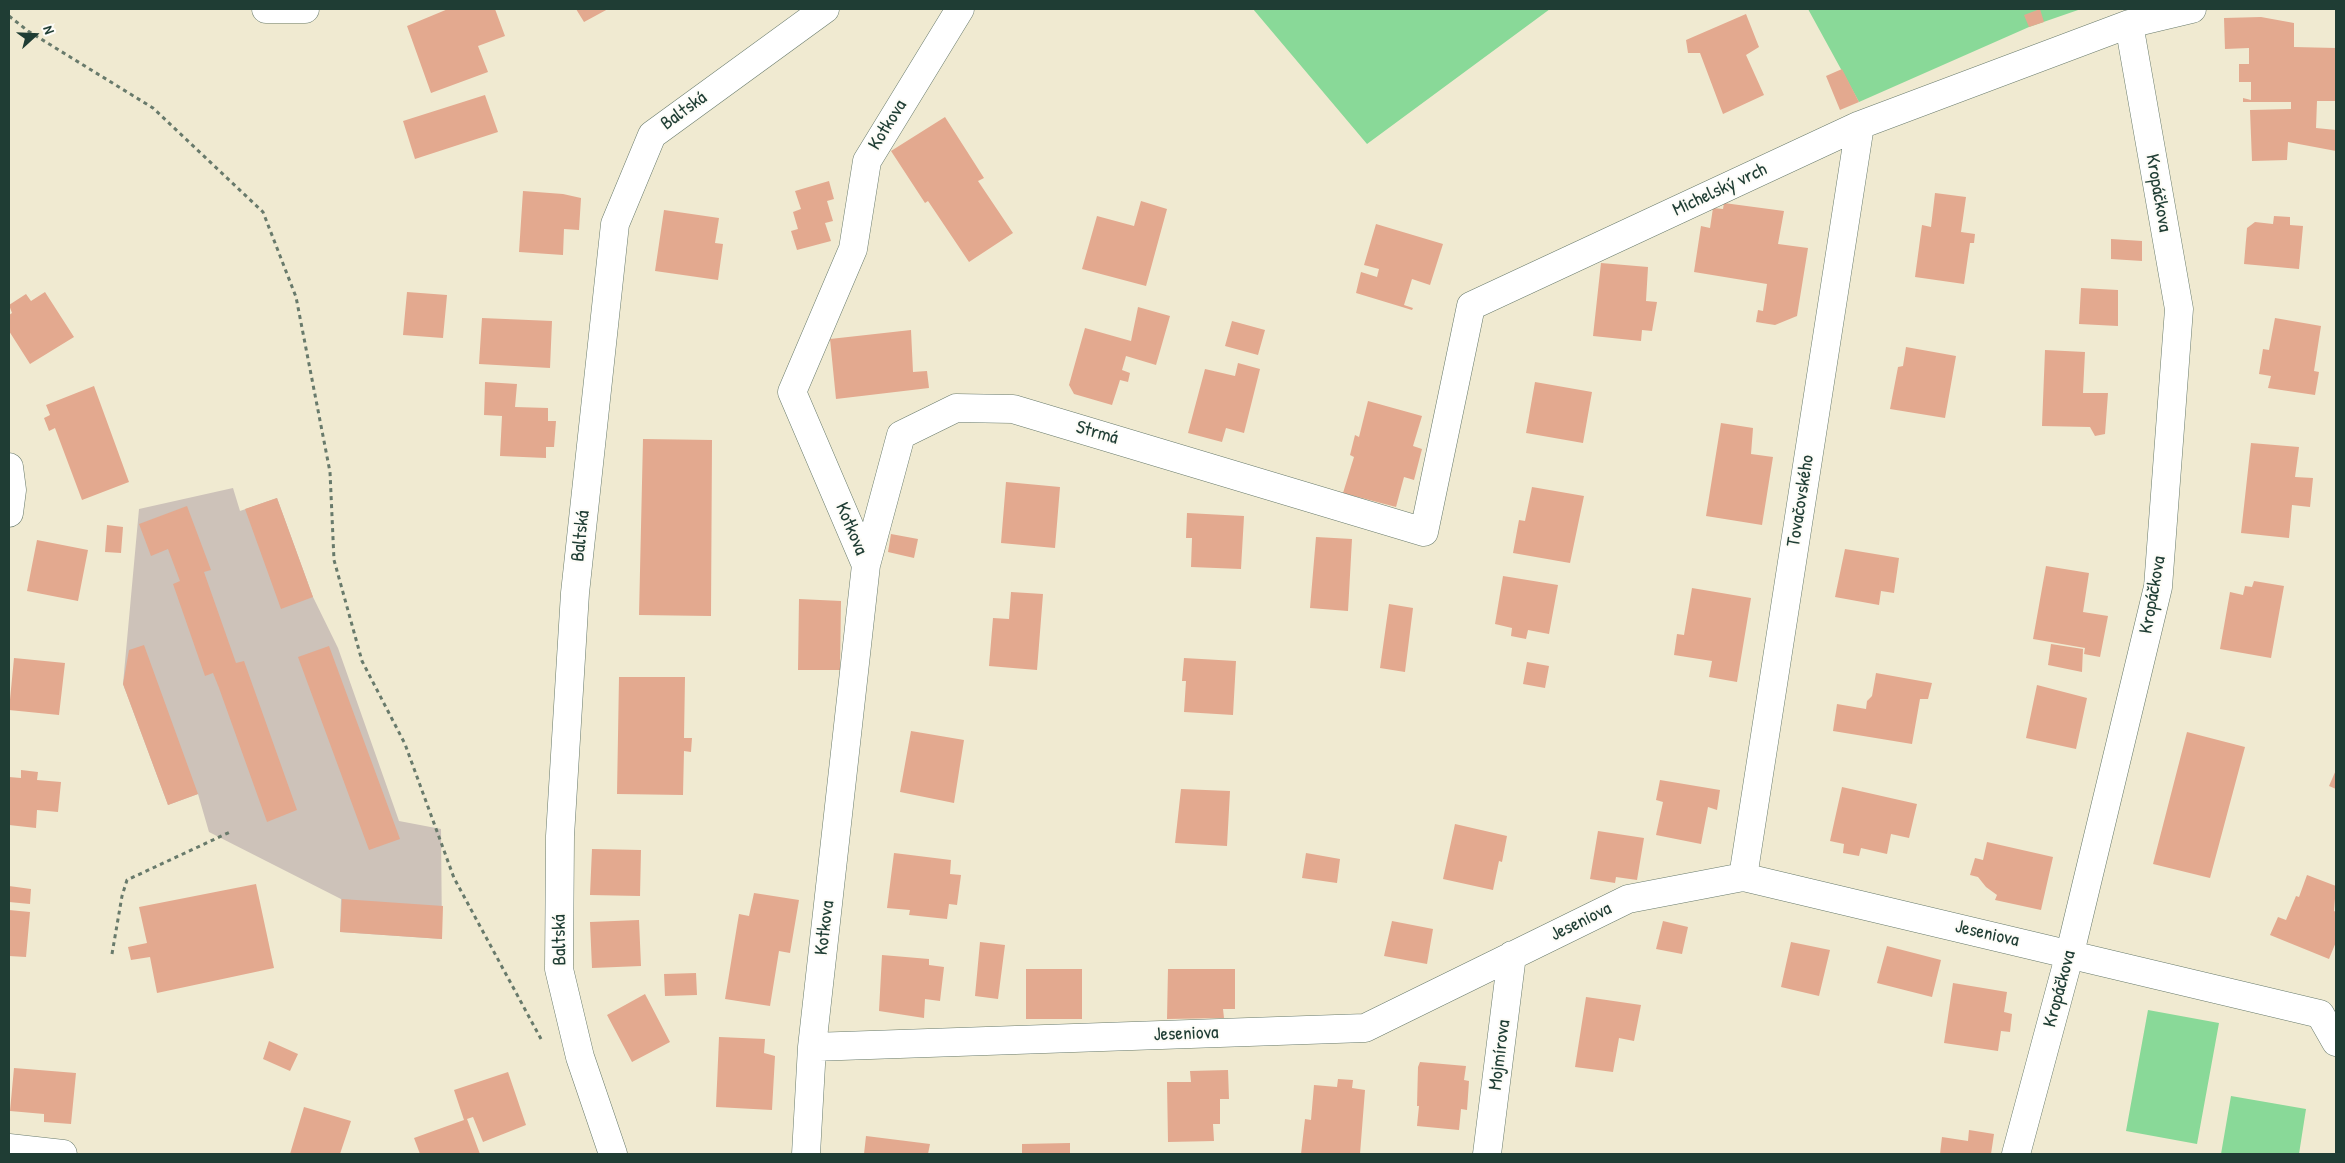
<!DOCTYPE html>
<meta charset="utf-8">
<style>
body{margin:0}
#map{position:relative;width:2345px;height:1163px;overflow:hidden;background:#f0ead1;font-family:"Patrick Hand",sans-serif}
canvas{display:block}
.frame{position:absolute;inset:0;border:10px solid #1f3d34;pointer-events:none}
.north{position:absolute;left:10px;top:10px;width:50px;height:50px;-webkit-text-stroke:4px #fdfcf7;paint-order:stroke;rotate:70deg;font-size:14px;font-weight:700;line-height:20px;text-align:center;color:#1f3d34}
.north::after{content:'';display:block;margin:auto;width:18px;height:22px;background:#1f3d34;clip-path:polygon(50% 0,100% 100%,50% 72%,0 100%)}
</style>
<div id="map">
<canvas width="2345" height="1163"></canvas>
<div class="frame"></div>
<div class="north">N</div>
</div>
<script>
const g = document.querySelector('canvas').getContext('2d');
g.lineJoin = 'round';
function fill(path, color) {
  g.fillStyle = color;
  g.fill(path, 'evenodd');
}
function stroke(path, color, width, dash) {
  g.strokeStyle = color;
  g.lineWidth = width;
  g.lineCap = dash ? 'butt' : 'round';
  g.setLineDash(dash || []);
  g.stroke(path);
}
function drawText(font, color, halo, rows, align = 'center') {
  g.font = font + ' "Patrick Hand",sans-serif';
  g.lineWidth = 4;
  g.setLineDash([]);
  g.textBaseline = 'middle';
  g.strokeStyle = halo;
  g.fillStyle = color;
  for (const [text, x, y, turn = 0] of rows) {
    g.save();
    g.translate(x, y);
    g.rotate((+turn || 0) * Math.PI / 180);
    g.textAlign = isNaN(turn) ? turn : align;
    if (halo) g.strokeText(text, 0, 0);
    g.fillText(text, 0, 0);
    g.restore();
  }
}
fill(new Path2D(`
 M233 488 240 511 277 498 313 597 338 648 399 821 441 829 442 939 340 932 341 899 209 832 198 794 168 805 123 684 139 509Z`), '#cdc2b9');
fill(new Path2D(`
 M1253 9H1550L1367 144Z
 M1808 9H2081L2029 27 1859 102Z
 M2148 1010 2219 1023 2197 1144 2126 1131Z
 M2231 1096 2306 1109 2299 1154H2221Z`), '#89d998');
fill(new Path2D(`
 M448 9H495L505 36 478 46 488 72 431 93 407 26Z
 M576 9H608L584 22Z
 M2040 9 2044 22 2029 27 2024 15Z
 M1746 14 1759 47 1746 55 1764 95 1723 114 1700 53H1688L1686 40Z
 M2261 17 2294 23V47L2336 48V101H2317L2316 128 2336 130V151L2288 142 2287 160 2252 161 2250 110 2291 109V102H2243V98L2251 100V82H2239V64H2249V48L2225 49 2224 18Z
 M1842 69 1859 102 1840 110 1826 76Z
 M485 95 498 132 415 159 403 121Z
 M945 117 984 178 978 181 1013 233 969 262 928 201 925 203 891 151Z
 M829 181 834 199 827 201 833 221 825 223 831 241 797 250 791 231 798 229 793 212 801 209 795 191Z
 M523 191 563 194 581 198 579 230 564 229 563 255 519 252Z
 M1935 193 1966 197 1961 232 1975 234 1974 243H1970L1964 284 1915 277 1922 225 1931 227Z
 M1141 201 1167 209 1146 286 1082 269 1097 216 1134 226Z
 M1724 203 1784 211 1778 244 1808 248 1797 316 1775 325 1756 322 1758 310 1763 311 1767 284 1694 272 1701 226 1710 228 1713 208 1723 209Z
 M664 210 719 218 715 243 723 244 718 280 655 271Z
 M2274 216 2290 217V225L2303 226 2299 269 2244 264 2247 228 2255 222 2273 224Z
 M1376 224 1443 244 1430 285 1412 279 1404 305 1413 308 1412 310 1356 293 1361 272 1377 277 1379 269 1364 265Z
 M2111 239 2142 241V261L2111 259Z
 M1601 263 1648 267 1646 301 1657 302 1652 331 1642 330 1641 341 1593 336Z
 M2081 288 2118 290V326L2079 324Z
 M45 292 74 337 30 364 9 331V315L12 313 9 305 26 294 31 301Z
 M407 292 447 295 443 338 403 335Z
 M1138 307 1170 316 1156 365 1126 356 1122 370 1130 373 1128 382 1120 380 1112 405 1074 394 1069 385 1085 328 1131 341Z
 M482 318 552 321 550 368 479 364Z
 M2275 318 2321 326 2314 371 2319 372 2315 395 2268 388 2271 376 2259 374 2263 349 2269 350Z
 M1232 321 1265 330 1258 355 1225 346Z
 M911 330 913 372 927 371 929 388 836 399 830 339Z
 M1906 347 1956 356 1945 418 1890 409 1898 367 1903 366Z
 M2045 350 2085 352 2083 393H2108L2105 434 2095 436 2090 427 2042 426Z
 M1238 363 1260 369 1244 433 1226 428 1222 442 1188 433 1205 369 1235 376Z
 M485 382 517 384 515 407 548 408V421H556L554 447H546V458L500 456 502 416 484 415Z
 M1535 382 1592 392 1583 443 1526 433Z
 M94 386 129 482 82 500 55 428 49 431 44 418 50 415 46 405Z
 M1368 401 1422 416 1413 446 1422 449 1414 480 1404 477 1396 507 1343 493 1354 457 1350 455 1355 435 1359 437Z
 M1721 423 1753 428 1751 454 1773 457 1762 525 1706 516Z
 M643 439 712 440 711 616 639 615Z
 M2251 443 2299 447 2295 477 2313 478 2310 507 2292 505 2289 538 2241 533Z
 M1006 482 1060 487 1055 548 1001 543Z
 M1532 487 1584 496 1570 563 1513 553 1519 520 1525 521Z
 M277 498 313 597 281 609 245 509Z
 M187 506 211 570 204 572 236 663 244 661 297 810 267 822 219 688 213 673 205 676 173 584 180 581 168 549 151 556 139 524Z
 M1187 513 1244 516 1241 569 1191 567 1192 538H1186Z
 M107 525 123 527 121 553 105 552Z
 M891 534 918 539 914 558 888 552Z
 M1316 537 1352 539 1348 611 1310 608Z
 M37 540 88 550 78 601 27 591Z
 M1845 549 1899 558 1894 593 1881 591 1879 605 1835 597Z
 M2046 566 2089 573 2083 612 2108 616 2100 657 2084 654 2085 648 2033 639Z
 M1503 576 1558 585 1549 634 1528 630 1526 639 1511 636 1512 628 1495 624Z
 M2254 581 2284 586 2271 658 2220 649 2230 592 2243 595 2245 586 2252 587Z
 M1692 588 1751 598 1737 682 1709 677 1712 661 1674 655 1677 634 1684 635Z
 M1011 592 1043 594 1037 670 989 666 993 618 1009 619Z
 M799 599 841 601 840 670H798Z
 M1389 604 1413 608 1405 672 1380 668Z
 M2051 644 2083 649 2082 672 2048 665Z
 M144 645 198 794 168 805 123 684 129 650Z
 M329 646 400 839 369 850 298 657Z
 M14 658 65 663 59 715 9 710Z
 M1184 658 1236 661 1233 715 1184 712 1186 681H1182Z
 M1527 662 1549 666 1545 688 1523 684Z
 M1876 673 1932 683 1928 699H1920L1912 744 1833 731 1837 704 1866 709 1867 701 1872 696Z
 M619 677H685L684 738H692L691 752 684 751 683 795 617 794Z
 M2037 685 2087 698 2076 749 2026 738Z
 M911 731 964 740 954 803 900 792Z
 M2187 732 2245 747 2210 878 2153 864Z
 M21 770 38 772 37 780 61 782 58 812 37 810 36 828 9 825V777L21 778Z
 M2336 770V789L2329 786Z
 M1660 780 1720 790 1717 810 1708 807 1701 844 1656 835 1663 802 1656 800Z
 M1842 787 1917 804 1909 838 1891 834 1887 854 1861 848 1859 856 1843 853 1844 844 1830 841Z
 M1181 789 1230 791 1227 846 1175 843Z
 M1455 824 1507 836 1502 862 1499 861 1493 890 1443 879Z
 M1598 831 1644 838 1637 880 1616 877 1615 883 1590 879Z
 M1987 842 2053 857 2041 910 1995 900 1997 895 1986 887 1978 877 1970 875 1975 858 1983 860Z
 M592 849 641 850 640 896 590 895Z
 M894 853 951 860 950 874 961 875 957 905 949 904 947 919 909 915 910 910 887 908Z
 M1306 853 1340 859 1337 883 1302 878Z
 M2307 875 2336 886 2334 911 2336 912V942L2329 959 2270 935 2278 917 2286 920 2296 896 2299 897Z
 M256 884 274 968 157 993 150 957 131 960 128 947 147 943 139 907Z
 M9 886 31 889 30 904 9 902Z
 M754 893 799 900 790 953 779 951 770 1006 725 999 739 914 749 916Z
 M342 899 443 906 442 939 340 932Z
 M9 910 30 912 26 957 9 956Z
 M639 920 641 966 592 968 590 922Z
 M1392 921 1433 929 1427 964 1384 956Z
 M1663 921 1688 927 1682 954 1656 949Z
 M980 942 1005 945 998 999 975 996Z
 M1791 942 1830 950 1819 996 1781 987Z
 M1887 946 1941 960 1932 997 1877 983Z
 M882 955 929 959V965L944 967 940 1001 925 999 924 1018 879 1011Z
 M1026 969H1082V1019H1026Z
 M1168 969H1235V1009H1223L1224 1018 1167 1019Z
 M696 973 697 995 665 996 664 974Z
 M1953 983 2007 992 2004 1012 2012 1014 2010 1032 2001 1031 1998 1051 1944 1043Z
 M645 994 670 1042 632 1062 607 1015Z
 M1586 997 1641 1005 1634 1041 1619 1038 1613 1072 1575 1067Z
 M719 1037 765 1039 764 1053 775 1056 772 1110 716 1107Z
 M269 1041 298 1054 290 1071 263 1059Z
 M1420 1062 1466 1066 1464 1080 1469 1081 1467 1110 1461 1109 1459 1130 1417 1126 1419 1106H1417L1418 1067Z
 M14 1068 76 1073 71 1124 44 1122V1114L10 1111Z
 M1228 1070 1229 1099H1220V1124H1213L1214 1141 1168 1142 1167 1082H1191L1190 1071Z
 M508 1072 526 1125 483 1142 473 1117 467 1119 480 1154H420L414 1138 464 1120 454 1090Z
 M1338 1079 1353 1080 1352 1088 1365 1090 1360 1154H1301L1305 1119 1311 1120 1314 1085 1337 1087Z
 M304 1107 351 1121 340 1154H290Z
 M1969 1130 1994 1134 1991 1154H1940L1942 1137 1968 1141Z
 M866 1136 930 1144 928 1154H864Z
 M1070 1143V1154H1022V1144Z`), '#e3a98f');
const minor = new Path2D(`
 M266 9H305
 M9 467 12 490 9 513
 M866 565 792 392 853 249 867 161 960 9
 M1743 877 1860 125
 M812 1047 1365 1028 1628 899 1743 877 2320 1014 2336 1042
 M9 1148 63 1154
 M613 1154 580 1057 559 969 560 836 575 593 615 224 652 135 825 9
 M806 1154 812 1047 866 565 901 435 956 408 1013 409 1424 532 1471 306 1860 125 2129 24 2192 9
 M1487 1154 1512 955
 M2016 1154 2070 953 2158 587 2179 309 2129 24`);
stroke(minor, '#687a6b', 29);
stroke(new Path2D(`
 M9 16 28 31 153 108 263 212 296 297 330 472 334 560 362 661 405 744 454 878 541 1039
 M112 954 122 896 127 880 230 832`), '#687a6b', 3, [4, 4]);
stroke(minor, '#fff', 28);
drawText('19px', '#1f3d34', '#fdfcf7', [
 ["Baltská",684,111,-36],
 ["Kotkova",888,125,-58],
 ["Michelský vrch",1720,190,-25],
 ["Kropáčkova",2158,193,80],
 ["Strmá",1097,433,16],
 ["Tovačovského",1801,501,-81],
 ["Kotkova",851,529,67],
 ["Baltská",581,536,-84],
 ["Kropáčkova",2153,595,-80],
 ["Jeseniova",1581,922,-26],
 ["Kotkova",825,928,-83],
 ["Jeseniova",1987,934,13],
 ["Baltská",560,940,-91],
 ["Kropáčkova",2060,989,-75],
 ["Jeseniova",1186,1034,-2],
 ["Mojmírova",1500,1055,-83]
]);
</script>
